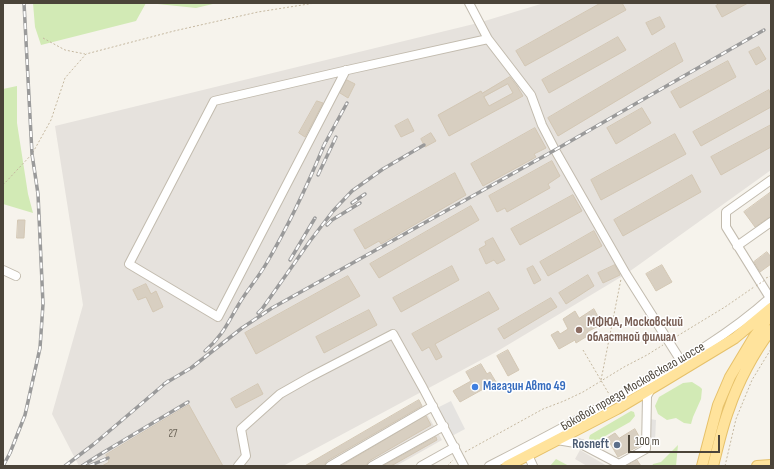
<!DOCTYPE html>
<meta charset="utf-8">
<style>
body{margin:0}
#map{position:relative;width:774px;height:469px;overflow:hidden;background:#f6f3ec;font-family:"Sofia Sans Condensed",sans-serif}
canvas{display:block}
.frame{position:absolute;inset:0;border:4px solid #4b4439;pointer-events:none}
.scale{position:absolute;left:628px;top:435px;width:92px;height:18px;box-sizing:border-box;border:2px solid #4b4439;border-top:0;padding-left:5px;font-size:12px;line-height:14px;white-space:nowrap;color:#4b4439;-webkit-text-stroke:3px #fff;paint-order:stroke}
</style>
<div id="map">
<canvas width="774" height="469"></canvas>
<div class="frame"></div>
<div class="scale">100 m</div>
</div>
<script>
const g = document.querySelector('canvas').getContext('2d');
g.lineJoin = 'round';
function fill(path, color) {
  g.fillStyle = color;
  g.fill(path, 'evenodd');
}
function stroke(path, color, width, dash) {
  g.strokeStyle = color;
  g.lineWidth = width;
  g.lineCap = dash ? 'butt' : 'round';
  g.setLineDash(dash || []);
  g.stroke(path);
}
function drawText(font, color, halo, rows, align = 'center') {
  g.font = font + ' "Sofia Sans Condensed",sans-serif';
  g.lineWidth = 3;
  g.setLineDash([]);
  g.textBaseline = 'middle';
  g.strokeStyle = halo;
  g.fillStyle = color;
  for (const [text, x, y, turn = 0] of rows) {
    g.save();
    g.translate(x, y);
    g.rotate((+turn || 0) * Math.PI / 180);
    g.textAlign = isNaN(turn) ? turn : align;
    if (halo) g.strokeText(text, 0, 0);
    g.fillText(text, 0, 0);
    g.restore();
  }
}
fill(new Path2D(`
 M544 3H771V170L626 274 496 352 283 466H79L52 414 83 305 55 126 478 23Z
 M419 400 442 440 396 466H305Z
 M580 450 607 466H587L575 459Z`), '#e6e2dd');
fill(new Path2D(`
 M33 3H146L136 21 41 45 35 27Z
 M148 3H217L196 8Z
 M17 86V123L28 194 33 213 3 204V89Z
 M692 382 700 387 702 389 701 399 693 417 691 424 684 423 676 418 667 420 658 414 655 406 659 397 683 383Z
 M631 411 634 412 635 416 630 422 593 443 590 441 589 438 590 435Z
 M678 445 676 466H652L653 464 661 462Z
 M556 459 569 466H550Z`), '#d2eab5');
fill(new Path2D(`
 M451 401 465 429 450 437 435 409Z
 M650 419 656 420 655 442H649Z`), '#e5e3e0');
const building = new Path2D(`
 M601 3H622L626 10 525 66 516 51Z
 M720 3H748L722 17 716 6Z
 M660 17 665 27 652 35 646 23Z
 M618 37 626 50 549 93 542 80Z
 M675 43 683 61 558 136 548 118Z
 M759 47 766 59 756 65 749 52Z
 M728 61 736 77 680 108 671 92Z
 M510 77 517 86 523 96 449 136 438 115 481 91 482 93ZM508 84 513 93 489 106 484 97Z
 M347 80 355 84 348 98 340 93Z
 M769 90 771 95V107L701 146 693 132Z
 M317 101 323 103 305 137 299 133Z
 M642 108 651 123 616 144 607 128Z
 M408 119 414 131 401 137 395 126Z
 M771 125V147L721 175 711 157Z
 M535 128 546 148 534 154 536 157 483 186 471 164Z
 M431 133 436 141 425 147 421 139Z
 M675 134 686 154 601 200 591 180Z
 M552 161 560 176 548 184 550 188 507 212 505 208 497 212 489 196Z
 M455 173 466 195 381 244 379 241 365 249 354 230Z
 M692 175 701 192 623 236 614 220Z
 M771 192V217L768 218 755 227 744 212Z
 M573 195 582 211 520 245 511 229Z
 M471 206 479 220 379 278 370 264Z
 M18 220H25L24 238H17Z
 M594 231 602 246 548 276 540 262Z
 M493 238 505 260 497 264 494 260 486 264 479 249 486 245 485 242Z
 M767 252 771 257V264L760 272 754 262Z
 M615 265 620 275 603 283 598 273Z
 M662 265 672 282 656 291 646 274Z
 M452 266 459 280 401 312 393 298Z
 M533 266 541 280 534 284 527 269Z
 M588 275 594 286 566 304 559 293Z
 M348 276 360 296 256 354 245 333Z
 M146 284 151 294 156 291 163 307 153 312 146 297 138 300 133 290Z
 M489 292 499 309 435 344 442 357 436 360 429 347 422 351 412 334Z
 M551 298 557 307 504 339 498 329Z
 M594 309 602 324 587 332 589 335 576 343 575 340 559 349 551 335 558 331 560 334 568 329 563 319 575 311 579 318Z
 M369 310 377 325 324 353 316 337Z
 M508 350 519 370 508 376 497 356Z
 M481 364 487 374 490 372 496 382 460 402 453 391 471 381 466 372Z
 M258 384 263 394 236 408 231 399Z
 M419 400 422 406 327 461 325 464V466H305Z
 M189 405 223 466H102L109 462 106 455Z
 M426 416 431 425 369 461 367 464V466H341Z
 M635 429 641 440V445L618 457 607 438 615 433 619 438Z
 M436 437 437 440 391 466H383Z
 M637 460 641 466H627Z`);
fill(building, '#d8cfc1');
stroke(building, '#d3c7b4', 1);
const minor = new Path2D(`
 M469 3 488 39
 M346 70 218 317 129 264 214 101 352 69 488 39 531 95 542 125 555 150 626 274 681 361
 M737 246 771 222
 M3 270 16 276
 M770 298 726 227V212L771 180
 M557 440 581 444 619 464 646 449 647 396 651 389
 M528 455 533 466
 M238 466 246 456 241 429 280 394 310 377 393 334 423 388 464 466
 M330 466 433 406
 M372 466 444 426
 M421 466 455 447
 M489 466C538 441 587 415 634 388 682 362 730 334 771 297`);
const major = new Path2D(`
 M507 466 617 409 664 381 735 338 771 308
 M702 466 718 405 730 377 754 337 771 314
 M713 466C718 447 722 427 729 409 738 382 754 352 771 330
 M757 466 771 465`);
stroke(minor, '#c2bbae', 10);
stroke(major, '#e6c16a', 12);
stroke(new Path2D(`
 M43 38 65 50 85 54
 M3 185 32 154 51 120 65 78 86 54 174 31 258 12 315 3
 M766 278 771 276
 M674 338 725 307 754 287
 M583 350 609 394
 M601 380 621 279
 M465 452 543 409 564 401 583 392 624 367 647 355 663 345
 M447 466 453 460
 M725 466 736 419 752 380 771 349`), '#c4b79f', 1, [2, 2]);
stroke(minor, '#fff', 8);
stroke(major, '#ffe39c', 10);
const rail = new Path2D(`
 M323 147 347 103
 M318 175 336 137
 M352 203 365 194
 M327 225 332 220 360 203
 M290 260 315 218
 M258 313 262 309 310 241 333 211 352 191 383 169 424 145
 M205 351C222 337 228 322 239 304 247 290 258 278 266 264 289 225 308 184 325 143
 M164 384 191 368 242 328 272 308 555 150 764 30
 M3 466 10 453 25 415 40 348 43 304 38 194 32 154 24 3
 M65 466 94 444 168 381
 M82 466 99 455 188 402
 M89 466 108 458`);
stroke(rail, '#9a9a9a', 3.5);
stroke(rail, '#fff', 2, [6]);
stroke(new Path2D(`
 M756 286 765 280`), '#c4b79f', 1, [2, 2]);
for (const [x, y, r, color] of [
 [579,330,4,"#8d6e63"],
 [475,387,4,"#3f7fe0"],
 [617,445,4,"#5c6f8a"]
]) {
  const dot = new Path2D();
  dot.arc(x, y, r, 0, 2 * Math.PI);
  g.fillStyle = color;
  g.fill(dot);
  stroke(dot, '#fff', 1.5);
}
drawText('11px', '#6e675b', null, [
 ["27",173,434]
]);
drawText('bold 13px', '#785e54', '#fff', [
 ["МФЮА, Московский",587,323],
 ["областной филиал",587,338]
], 'left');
drawText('bold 13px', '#366cbe', '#fff', [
 ["Магазин Авто 49",483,387]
], 'left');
drawText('13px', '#4b4439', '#fff', [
 ["Боковой проезд Московского шоссе",633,387,-30]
]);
drawText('bold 13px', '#4e5e75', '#fff', [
 ["Rosneft",609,445]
], 'right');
</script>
